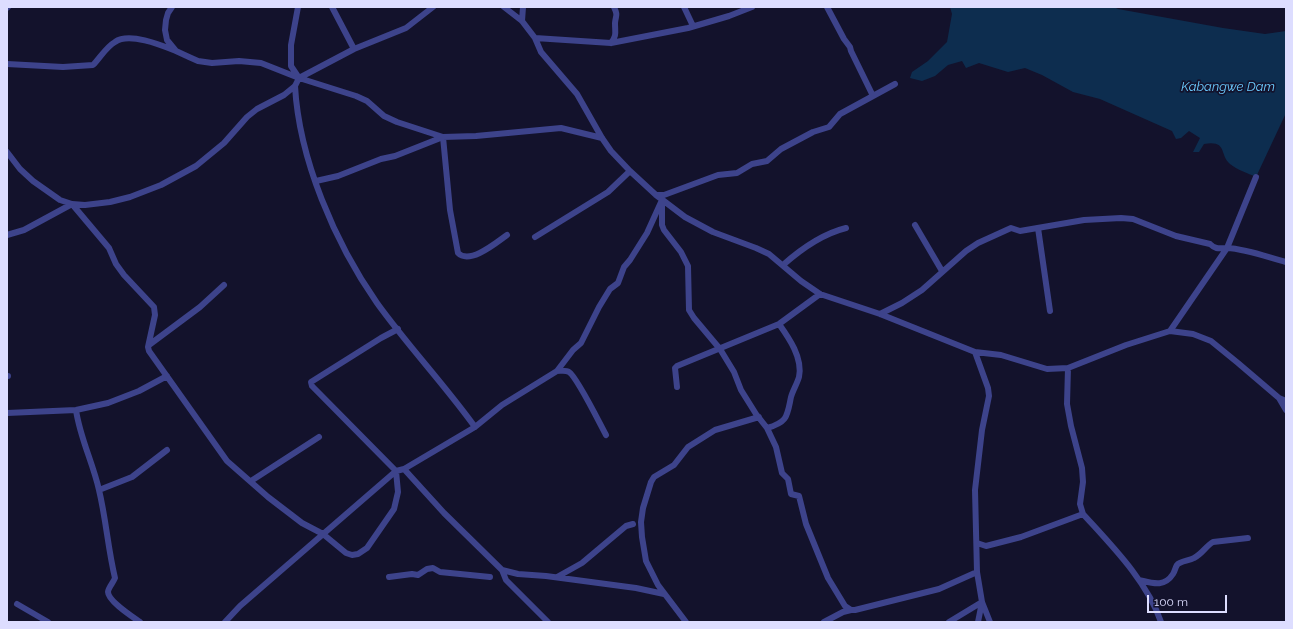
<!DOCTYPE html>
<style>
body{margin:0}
#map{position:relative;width:1293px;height:629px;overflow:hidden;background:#13122c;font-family:Raleway,sans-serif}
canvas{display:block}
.frame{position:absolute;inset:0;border:8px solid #ddf;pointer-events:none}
.scale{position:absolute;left:1147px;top:595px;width:80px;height:18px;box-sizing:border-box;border:2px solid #ddf;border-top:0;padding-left:5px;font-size:12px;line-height:14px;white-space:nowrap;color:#ddf;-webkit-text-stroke:3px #13122c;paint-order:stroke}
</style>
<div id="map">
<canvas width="1293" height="629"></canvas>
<div class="frame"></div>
<div class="scale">100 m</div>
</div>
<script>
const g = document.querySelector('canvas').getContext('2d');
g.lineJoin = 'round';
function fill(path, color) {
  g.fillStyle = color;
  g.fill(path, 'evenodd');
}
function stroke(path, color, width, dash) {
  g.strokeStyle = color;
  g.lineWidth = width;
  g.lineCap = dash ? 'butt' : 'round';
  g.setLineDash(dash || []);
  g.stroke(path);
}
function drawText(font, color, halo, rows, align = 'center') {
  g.font = font + ' Raleway,sans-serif';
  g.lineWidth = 3.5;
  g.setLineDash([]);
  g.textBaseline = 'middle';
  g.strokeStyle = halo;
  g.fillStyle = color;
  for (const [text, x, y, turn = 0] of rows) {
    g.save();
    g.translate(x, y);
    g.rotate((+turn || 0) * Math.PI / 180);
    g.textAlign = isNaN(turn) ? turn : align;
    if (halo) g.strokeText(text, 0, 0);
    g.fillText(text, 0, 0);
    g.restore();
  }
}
fill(new Path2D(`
 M950 7H1114L1118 9 1223 28 1265 34 1286 31V113L1256 177C1248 173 1237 170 1230 164 1219 155 1228 140 1204 144L1199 152H1193L1200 138 1189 131 1181 138 1176 139 1172 131 1100 99 1073 92 1042 75 1025 68 1008 72 979 63 966 68 962 61 948 65 935 76 922 81 910 78 912 72 928 61 947 42 952 14Z`), '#0d2d4f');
stroke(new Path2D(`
 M172 7 168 13 166 20 165 30 167 40 176 51 189 57 198 61 212 63 239 61 261 63 299 78 356 96 367 101 384 116 397 122 443 137 476 136 561 128 602 138
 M298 7 291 45V66L299 78
 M332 7 354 49
 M504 7 522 21 535 38 541 52 577 94 602 138 611 151 630 171 656 195 685 217 713 232 756 248 769 254 801 281 820 294 880 314 975 352 1001 355 1047 369 1068 368 1126 345 1170 331 1193 334 1211 341 1238 363 1279 398 1286 401
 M684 7 693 26
 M7 8 8 7
 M522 21 523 7
 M535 38 611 43 688 28 729 16 752 7
 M611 43C617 35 615 33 615 23 616 14 618 16 614 7
 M7 64 63 67 93 65C100 58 106 47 115 42 129 32 161 45 176 51
 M295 86C299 159 335 243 377 303 408 346 444 384 475 427
 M873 96 895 84
 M7 152 20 169 33 181 60 200 72 204 109 248 116 264 124 275 154 307 155 315 148 347 149 351 227 461 268 497 302 523 323 534 346 553 352 555 358 554 367 548 394 509 398 492 396 471 312 386 311 382 381 338 398 329
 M316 181 338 176 381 159 395 156 443 137 450 210 458 253C470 265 497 242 507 235
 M656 195H664L718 175 737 173 752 164 767 161 781 149 813 132 829 127 840 114 873 96 851 51 850 47 844 39 827 7
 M662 204V225L664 230 681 252 688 266 689 310 694 318 720 349 734 372 741 390 756 414 767 428 776 447 782 473 788 479 791 494 799 496 806 524 828 578 845 606 851 610H855L939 589 977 572
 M915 225 942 271
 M1038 228 1050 311
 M7 235 24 230 72 204 85 205 110 202 130 197 161 185 196 166 224 143 247 117 257 109 284 95 295 86 299 78 354 49 406 28 433 7
 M535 237 608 192 630 171
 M783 265C801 249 822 234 846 228
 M880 314 902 303 922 290 966 251 978 243 1011 228 1020 231 1084 220 1121 218 1133 219 1176 236 1210 244C1216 250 1220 248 1227 248 1247 249 1267 257 1286 262
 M1170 331 1227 248 1256 177
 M149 345 200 307 224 285
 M975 352 988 388 989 396 982 430 975 490 977 572 982 602 990 622
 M1068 368 1067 404 1071 426 1082 468 1083 482 1080 504 1083 514C1112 546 1147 581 1161 622
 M557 371C561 371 566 370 569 372 577 377 600 424 606 435
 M7 376H8
 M677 387 675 368 677 366 779 324 820 294
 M1279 398 1286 410
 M76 410C80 438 93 463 99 490 106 519 108 549 115 578 113 583 108 588 108 592 108 601 133 617 140 622
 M7 413 76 410 108 403 139 391 167 376
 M767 428C788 422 787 416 791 397 793 390 797 384 799 377 803 358 789 338 779 324
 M404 469 444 513 502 570 518 574 546 576 636 588 664 594
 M251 481 319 437
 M99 490 132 477 167 450
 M977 543 986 546 1021 537 1083 514
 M502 570 506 580 548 622
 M389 577 412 574 418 575 427 569 433 568 440 572 490 577
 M557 577 582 563 626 526 633 524
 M1139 580C1152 583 1164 588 1173 574 1175 571 1175 568 1177 565 1180 561 1189 561 1194 558 1202 554 1206 546 1213 542L1248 538
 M17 604 48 622
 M225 622 240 606 396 471 404 469 475 427 502 405 557 371 573 350 581 343 599 307 610 289 618 283 624 267 630 260 647 233 662 200
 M686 622 658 585 646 561 642 537 641 522 643 508 651 482 654 477 674 465 688 447 715 430 759 417
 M824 622 843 612 851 610
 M949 622 982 602
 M978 622 982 602`), '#3d438b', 6);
drawText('italic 13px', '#6bcbfe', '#13122c', [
 ["Kabangwe Dam",1228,87]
]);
</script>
